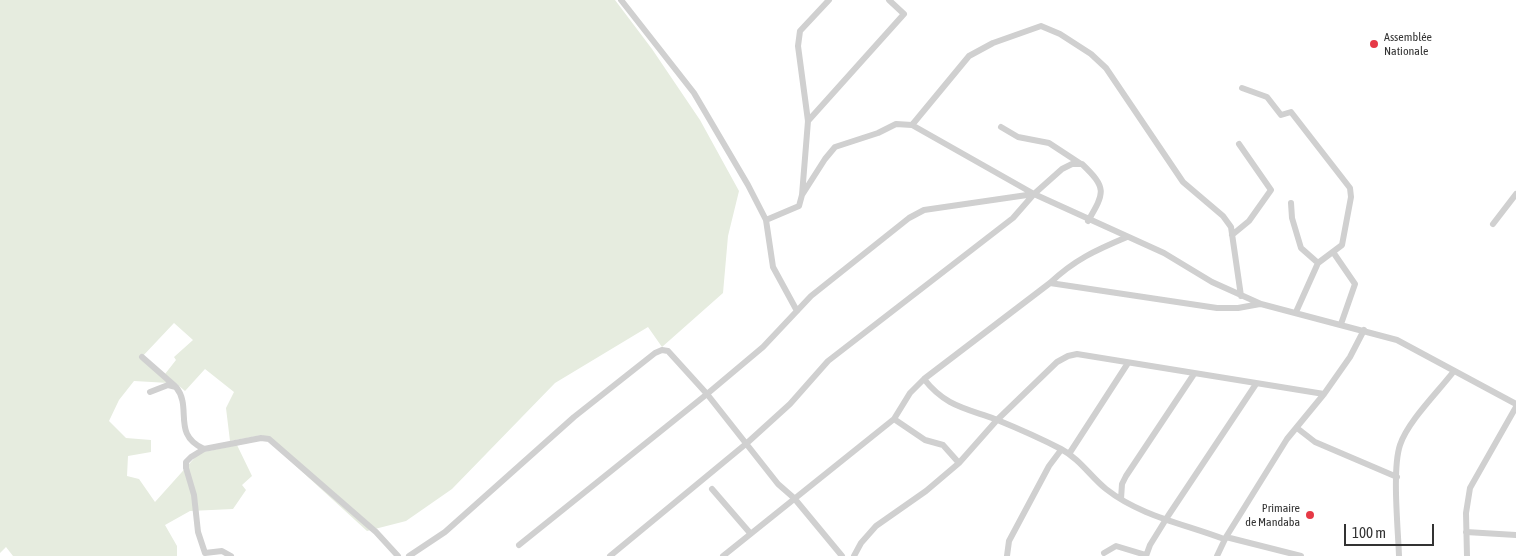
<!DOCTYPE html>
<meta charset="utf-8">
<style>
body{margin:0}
#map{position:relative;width:1516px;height:556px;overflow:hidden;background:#fff;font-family:"Asap Condensed",sans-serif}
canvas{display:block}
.scale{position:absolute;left:1344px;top:524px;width:90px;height:22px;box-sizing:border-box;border:2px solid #333;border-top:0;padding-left:6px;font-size:15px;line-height:18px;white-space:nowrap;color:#333;-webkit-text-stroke:4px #fff;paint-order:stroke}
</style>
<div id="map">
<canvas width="1516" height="556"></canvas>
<div class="scale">100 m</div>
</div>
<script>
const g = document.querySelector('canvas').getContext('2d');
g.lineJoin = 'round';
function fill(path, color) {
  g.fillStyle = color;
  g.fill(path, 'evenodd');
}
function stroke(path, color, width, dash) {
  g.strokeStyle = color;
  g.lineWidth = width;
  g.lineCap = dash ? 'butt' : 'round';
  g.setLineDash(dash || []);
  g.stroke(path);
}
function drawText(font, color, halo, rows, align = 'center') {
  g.font = font + ' "Asap Condensed",sans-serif';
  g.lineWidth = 5;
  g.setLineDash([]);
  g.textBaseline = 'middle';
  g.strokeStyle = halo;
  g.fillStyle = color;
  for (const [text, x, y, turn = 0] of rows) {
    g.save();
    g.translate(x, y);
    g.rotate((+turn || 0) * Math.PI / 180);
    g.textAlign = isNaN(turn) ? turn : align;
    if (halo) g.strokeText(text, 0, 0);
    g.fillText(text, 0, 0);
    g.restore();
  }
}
fill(new Path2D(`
 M0 0H615L652 49 700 120 739 191 728 236 723 293 662 347 648 327 555 383 452 489 406 521 367 531 262 435 230 441 226 408 234 392 205 369 185 391 165 374 176 360 174 357 193 340 174 323 141 358 169 383 134 381 119 400 109 421 126 438 151 440V452L128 456 127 476 139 479 155 502 199 453 237 445 252 476 242 485 246 490 233 509 190 511 165 525 177 546V556H13L6 547 0 553Z`), '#e6ecdf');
stroke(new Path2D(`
 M621 0 694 93 748 185 766 220 773 267 797 311
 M1242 88 1267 97 1281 115 1291 112 1350 188 1351 197 1342 245 1318 263 1296 312
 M808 121 904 14 889 0
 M912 125 969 56 993 43 1041 26 1060 34 1091 54 1106 68 1183 182 1223 216 1231 227 1241 296
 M1001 127 1018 137 1049 143 1081 164
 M802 195 825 159 835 147 878 133 896 124 912 125 1034 194 1164 253 1212 282 1261 304 1397 340 1516 404
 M1291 203 1292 218 1301 248 1318 263
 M766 220 799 206 802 195 808 121 798 46 800 31 829 0
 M1493 224 1516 194
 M1232 235 1249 221 1271 190 1239 144
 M1333 252 1355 284 1341 324
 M1050 283 1217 308H1238L1260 304
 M142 357 175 386
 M924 379C945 406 965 408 995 419 1017 428 1040 438 1061 449 1080 459 1090 476 1106 489 1140 516 1185 524 1224 539
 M150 392 168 385 176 387C193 408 171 434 204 449L261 438 269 439 376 532 398 556
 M894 419 925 440 943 445 959 463
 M1297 428 1315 442 1397 477
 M204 449 191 457 186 462V468L194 495 198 532 205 553 222 551 231 556
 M1069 454 1128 363
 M712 489 750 533
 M1121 499 1122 484 1126 476 1194 374
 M1466 532 1516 535
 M1226 537 1301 556
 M519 545 707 394 763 347 811 296 909 218 924 210 1034 194
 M1104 553 1116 546 1146 555
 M409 556 445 532 574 417 655 353 662 350 668 351 707 394 778 484 794 498 842 556
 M610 556 747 443 790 404 828 361 1013 218 1034 194 1062 169 1072 164H1082C1107 188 1105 192 1088 221
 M723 556 894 419 910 393 924 379 1050 283C1074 260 1096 250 1127 237
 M854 556 861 543 876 526 926 491 959 463 997 420 1057 362 1068 356 1077 354 1324 394
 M1007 556 1009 541 1049 466 1061 450
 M1146 556 1150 545 1168 516 1256 384
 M1217 556 1226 537 1287 439 1324 394 1350 357 1364 330
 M1399 556C1398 528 1392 469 1400 445 1408 421 1438 392 1454 371
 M1467 556 1466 513 1470 488 1516 407`), '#d0d0d0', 6);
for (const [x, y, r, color] of [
 [1374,44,5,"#e63946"],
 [1310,515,5,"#e63946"]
]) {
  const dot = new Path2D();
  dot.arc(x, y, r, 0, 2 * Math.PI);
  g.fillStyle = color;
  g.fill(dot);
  stroke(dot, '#fff', 2);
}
drawText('12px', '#333', '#fff', [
 ["Assemblée",1384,37],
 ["Nationale",1384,51],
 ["Primaire",1300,508,"right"],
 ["de Mandaba",1300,522,"right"]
], 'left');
</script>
